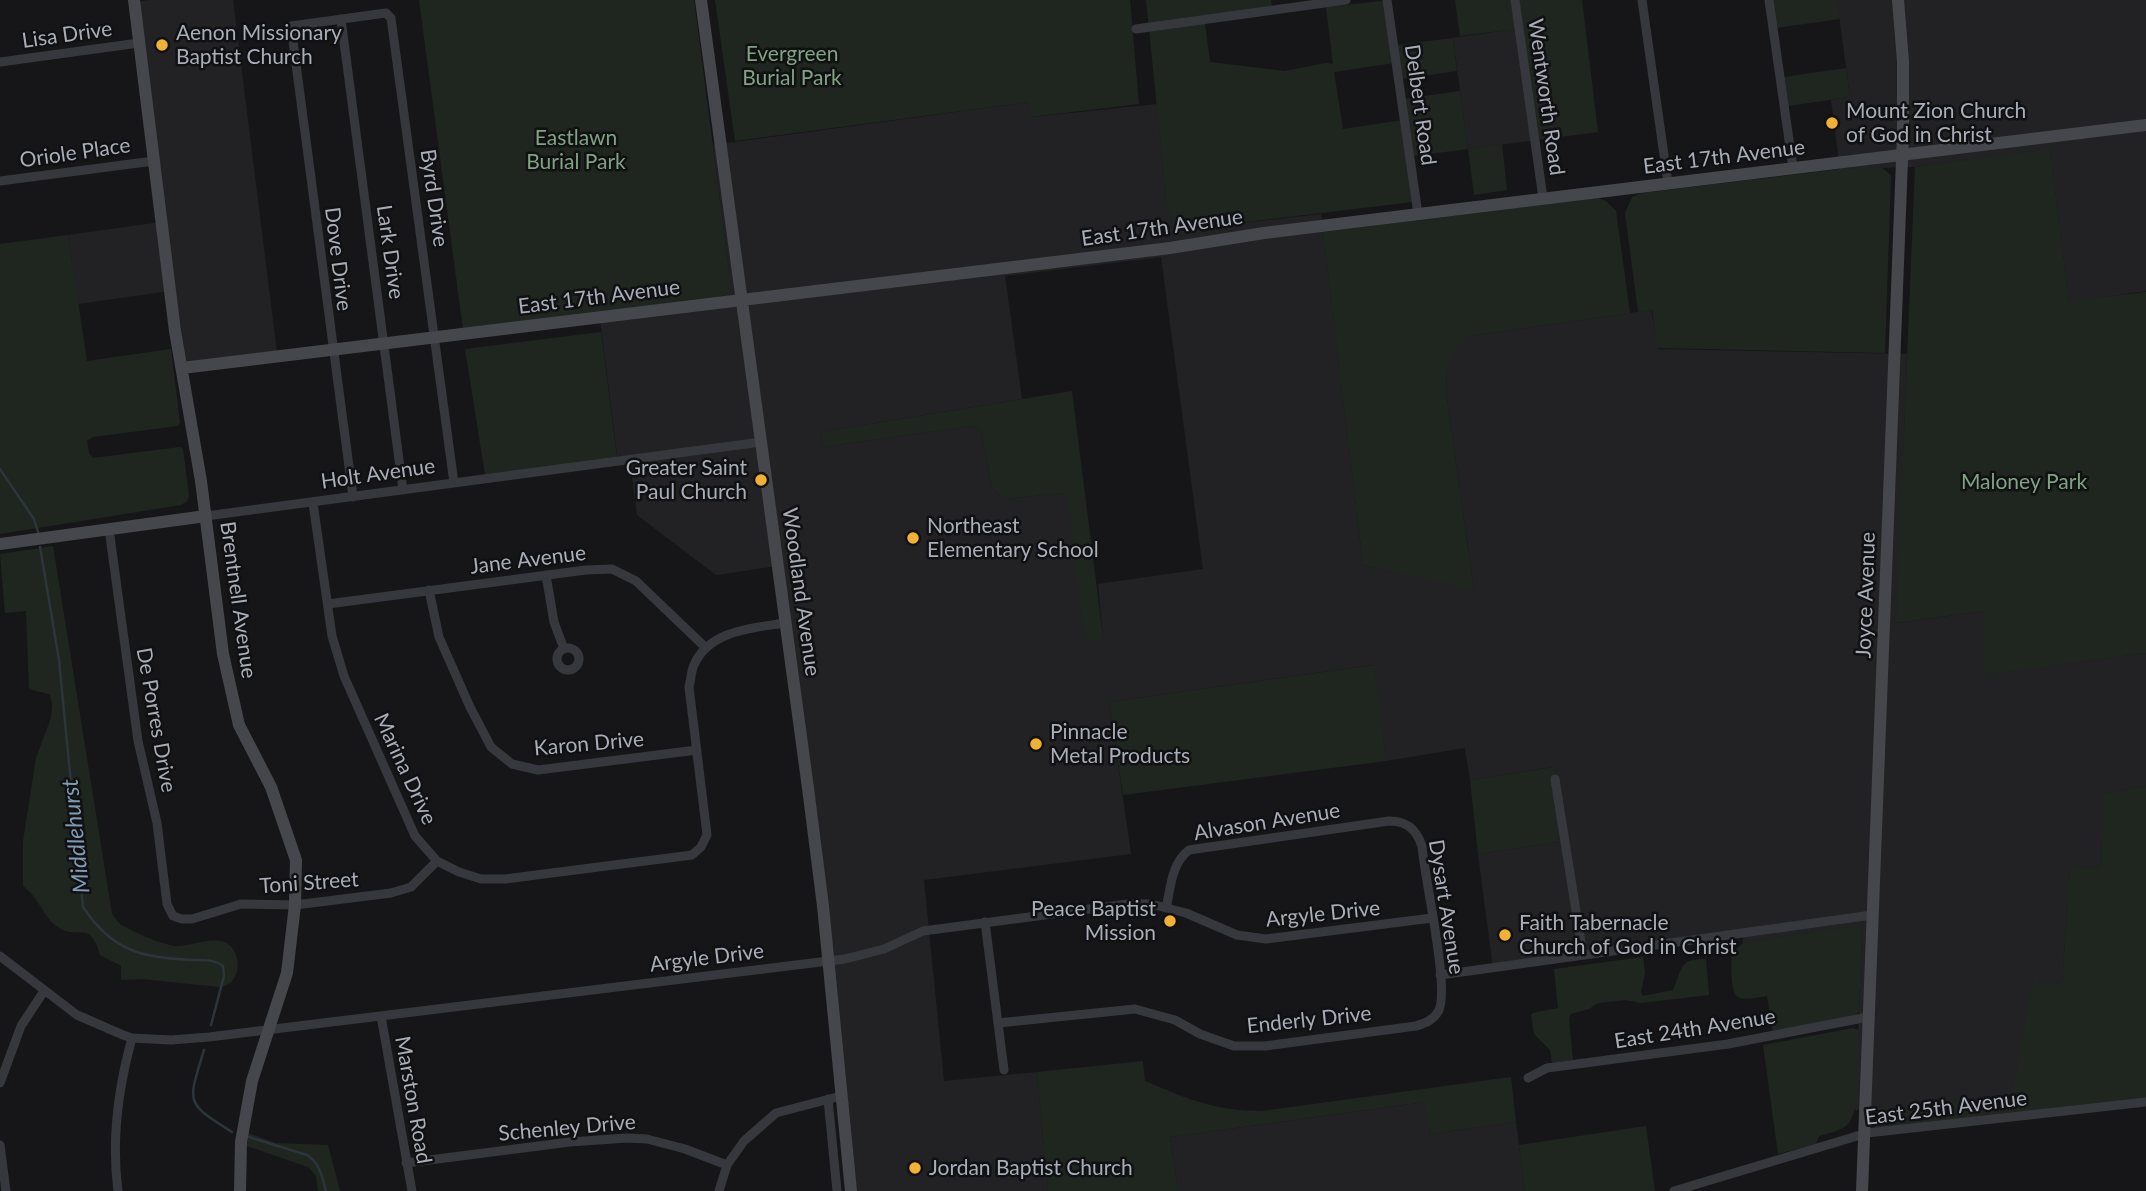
<!DOCTYPE html>
<style>
body{margin:0}
canvas{display:block;background:#161618}
</style>
<canvas width="2146" height="1191"></canvas>
<script>
const g = document.querySelector('canvas').getContext('2d');
g.lineJoin = 'round';
function fill(path, color) {
  g.fillStyle = color;
  g.fill(path, 'evenodd');
}
function stroke(path, color, width, dash) {
  g.strokeStyle = color;
  g.lineWidth = width;
  g.lineCap = dash ? 'butt' : 'round';
  g.setLineDash(dash || []);
  g.stroke(path);
}
function drawText(font, color, halo, rows, align = 'center') {
  g.font = font + ' Lato,sans-serif';
  g.lineWidth = 5;
  g.setLineDash([]);
  g.textBaseline = 'middle';
  g.strokeStyle = halo;
  g.fillStyle = color;
  for (const [text, x, y, turn = 0] of rows) {
    g.save();
    g.translate(x, y);
    g.rotate((+turn || 0) * Math.PI / 180);
    g.textAlign = isNaN(turn) ? turn : align;
    if (halo) g.strokeText(text, 0, 0);
    g.fillText(text, 0, 0);
    g.restore();
  }
}
fill(new Path2D(`
 M150 0H233L278 361 185 371 170 291 78 304 68 235 161 222 134 2Z
 M1837 0H2146V291L2069 302 2050 150 1915 167 1840 169 1831 100 1850 97Z
 M1522 28 1537 140 1468 149 1453 38Z
 M1029 102 1032 117 1157 104 1167 206 1182 227 1190 229 1321 214 1363 565 1474 589 1446 392 1447 363 1454 348 1469 336 1651 310 1658 349 1907 354 1897 623 1984 611V674L2146 653V786L2104 794 2101 868 2070 870 2062 984 2033 982 2013 1097 1855 1110 1862 934 1860 927 1743 943V934L1493 968 1478 854 1564 841 1553 767 1470 780 1465 748 1386 761 1373 665 1109 702 1131 854 924 880 944 1081 1037 1072 1048 1191H851L777 566 716 575 637 515 630 461 618 462 599 312 731 286 713 145ZM1161 257 1203 569 1098 584 1103 637 1068 497 1062 493 1005 499 992 489 981 431 972 426 823 447 821 432 1022 399 1005 276Z
 M1426 1102 1430 1134 1516 1122 1525 1191H1178L1170 1137Z`), '#222225');
fill(new Path2D(`
 M419 0H694L731 286 729 293 719 298 463 329Z
 M715 0H1130L1139 104 1031 117 1029 102 735 141Z
 M1146 0H1271L1272 6 1161 30 1205 23 1210 62 1285 71 1326 63 1333 64 1326 7 1382 1 1385 7 1394 63 1334 72 1343 129 1403 120 1412 202 1190 229C1177 225 1171 219 1167 206Z
 M1455 0H1513L1517 29 1460 36Z
 M1519 0H1582L1598 132 1537 140Z
 M1772 0H1837L1840 19 1776 28Z
 M1453 38 1457 71 1402 79 1397 45Z
 M1846 68 1850 97 1788 106 1784 77Z
 M1460 91 1468 149 1502 144 1507 190 1474 195 1468 149 1413 156 1404 99Z
 M2050 149 2069 301 2146 292V653L1983 675 1984 611 1896 623 1915 167Z
 M1881 167 1891 175 1885 353 1657 348 1652 310 1638 312 1625 213 1632 197 1642 193 1840 169Z
 M1598 198 1606 201 1616 211 1630 313 1469 336C1446 355 1447 363 1446 392L1474 590 1363 565 1323 232Z
 M68 235 87 361 171 349 180 423 177 426 93 437 87 441 89 453 93 458 180 447 183 449 189 496 187 501 181 505 0 534V244Z
 M601 332 617 457 485 475 465 349Z
 M1072 391 1103 637 1095 643 1084 633 1068 497 1062 493 1005 499 992 489 981 431 972 426 823 447 821 432Z
 M53 546 112 914C113 915 117 921 119 923 128 930 163 945 175 946 190 947 209 937 224 942 241 948 245 983 220 987L142 979 121 980V966L100 955C90 917 77 943 55 925 42 914 39 898 23 886V841L36 758 51 718 52 704 50 695C43 691 36 693 29 688L26 611 5 613 0 554Z
 M1374 665 1386 761 1123 795 1109 702Z
 M1554 767 1564 841 1478 854 1470 780Z
 M2146 786V1098L1875 1128 1874 1108 2012 1096 2033 981 2062 984 2070 869 2101 868 2103 794Z
 M1851 927H1860L1862 934 1859 1012 1851 1019 1773 1034 1767 996C1759 997 1745 1001 1738 997 1730 992 1731 962 1732 953L1743 943Z
 M1643 957 1645 973 1641 992 1643 996 1673 990C1683 967 1679 959 1706 959L1709 995 1641 1003 1626 1000 1598 1003 1589 1009 1571 1014 1569 1018 1573 1060 1552 1063 1550 1050 1534 1034 1531 1015 1533 1013 1558 1008 1554 969Z
 M1853 1028 1859 1030C1858 1054 1862 1104 1849 1123 1842 1131 1829 1133 1819 1136L1816 1144 1778 1154 1763 1045Z
 M1143 1061 1145 1081C1188 1099 1215 1111 1262 1111L1511 1077 1516 1122 1430 1134 1425 1102 1170 1137 1178 1191H1048L1037 1072Z
 M1646 1126 1655 1191H1525L1519 1145Z
 M248 1133 276 1143 328 1145 340 1191H318L316 1176 308 1167 247 1146Z`), '#1e261f');
stroke(new Path2D(`
 M0 469 34 519 38 532
 M40 547 59 660 83 907C112 951 142 958 192 960 203 960 214 959 223 966L224 976 211 1025
 M204 1050C188 1103 184 1102 232 1132
 M249 1137 307 1155C320 1163 322 1177 326 1191`), '#2c353c', 2.5);
stroke(new Path2D(`
 M1387 0 1418 214
 M1515 0 1543 198
 M1642 0 1668 183
 M1769 0 1793 168
 M341 19 403 490
 M1136 29 1346 0
 M0 62 139 43
 M0 181 154 161
 M353 497 291 26 386 13 391 18 454 483
 M313 503 332 636 344 676 415 836 437 861 459 872 481 879H505L692 855 701 847 707 835 689 687C691 680 691 671 694 665 709 630 753 628 785 623
 M206 516 761 442
 M109 529 138 741 157 823 167 904 173 916 182 919H192L241 904 295 905 391 893 411 887 437 861
 M546 575 554 622 564 649
 M429 590 439 637 470 707 491 747 512 764 538 770 697 750
 M328 604 586 570 612 569 636 581 705 647
 M557 659a11 11 0 1 1 22 0a11 11 0 1 1-22 0Z
 M1555 779 1583 955
 M985 922 1004 1070
 M0 956 77 1015 123 1035 132 1038 171 1040 209 1037 845 959 884 949 923 931 1128 904H1151L1186 913 1237 935 1266 939 1432 918
 M1440 975 1872 915
 M381 1016 412 1191
 M998 1023 1135 1009 1175 1020 1200 1034 1234 1046H1265L1416 1026C1425 1023 1432 1021 1438 1012 1451 992 1424 877 1422 846 1416 829 1407 821 1389 821L1189 850C1171 864 1171 887 1166 908
 M1528 1078 1547 1068 1728 1044 1868 1017
 M0 1083 21 1026 44 991
 M828 1099 837 1191
 M0 1145 6 1191
 M406 1163 570 1142 627 1138 647 1139 685 1149 727 1165
 M118 1191C111 1139 118 1089 132 1038
 M719 1191 727 1165 744 1141 776 1113 841 1096
 M1674 1191 1867 1133 2146 1102`), '#37383d', 9);
stroke(new Path2D(`
 M134 0 175 331 201 481 223 654 239 725 271 787 296 860 295 905 287 973 252 1081 241 1142 240 1191
 M701 0 808 788 823 906 851 1191
 M182 368 1170 248 1264 233 2146 125
 M0 544 206 516
 M1862 1191 1903 134V61L1898 0`), '#45474d', 12);
for (const [x, y, r, color] of [
 [162,45,7,"#f2b134"],
 [1832,123,7,"#f2b134"],
 [761,480,7,"#f2b134"],
 [913,538,7,"#f2b134"],
 [1036,744,7,"#f2b134"],
 [1170,921,7,"#f2b134"],
 [1505,935,7,"#f2b134"],
 [915,1168,7,"#f2b134"]
]) {
  const dot = new Path2D();
  dot.arc(x, y, r, 0, 2 * Math.PI);
  g.fillStyle = color;
  g.fill(dot);
  stroke(dot, '#111113', 2.5);
}
drawText('21px', '#a8adb8', '#111113', [
 ["Aenon Missionary",176,33],
 ["Baptist Church",176,57],
 ["Mount Zion Church",1846,111],
 ["of God in Christ",1846,135],
 ["Greater Saint",747,468,"right"],
 ["Paul Church",747,492,"right"],
 ["Northeast",927,526],
 ["Elementary School",927,550],
 ["Pinnacle",1050,732],
 ["Metal Products",1050,756],
 ["Peace Baptist",1156,909,"right"],
 ["Mission",1156,933,"right"],
 ["Faith Tabernacle",1519,923],
 ["Church of God in Christ",1519,947],
 ["Jordan Baptist Church",929,1168]
], 'left');
drawText('21px', '#a8adb8', '#111113', [
 ["Lisa Drive",67,35,-8],
 ["Wentworth Road",1546,97,82],
 ["Delbert Road",1420,105,82],
 ["Oriole Place",75,153,-8],
 ["East 17th Avenue",1724,157,-7],
 ["Byrd Drive",434,198,82],
 ["East 17th Avenue",1162,228,-8],
 ["Lark Drive",390,252,82],
 ["Dove Drive",338,259,83],
 ["East 17th Avenue",599,297,-7],
 ["Holt Avenue",378,474,-8],
 ["Jane Avenue",528,560,-7],
 ["Woodland Avenue",801,592,82],
 ["Joyce Avenue",1866,595,-88],
 ["Brentnell Avenue",238,600,82],
 ["De Porres Drive",156,720,80],
 ["Karon Drive",589,744,-5],
 ["Marina Drive",405,769,65],
 ["Alvason Avenue",1267,822,-9],
 ["Toni Street",309,883,-4],
 ["Dysart Avenue",1446,907,81],
 ["Argyle Drive",1323,914,-6],
 ["Argyle Drive",707,958,-7],
 ["Enderly Drive",1309,1020,-6],
 ["East 24th Avenue",1695,1029,-9],
 ["Marston Road",413,1100,80],
 ["East 25th Avenue",1946,1108,-7],
 ["Schenley Drive",567,1128,-5]
]);
drawText('21px', '#7fa381', '#111113', [
 ["Evergreen",792,54],
 ["Burial Park",792,78],
 ["Eastlawn",576,138],
 ["Burial Park",576,162],
 ["Maloney Park",2024,482]
]);
drawText('italic 23px', '#7f9bb3', '#111113', [
 ["Middlehurst",76,836,-96]
]);
</script>
